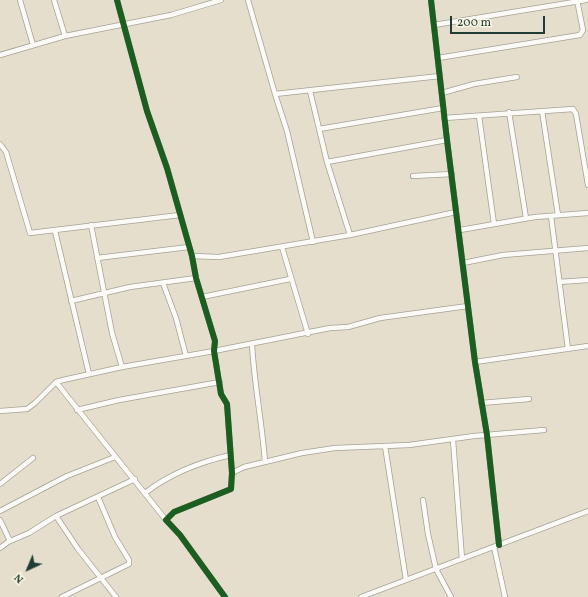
<!DOCTYPE html>
<style>
body{margin:0}
#map{position:relative;width:588px;height:597px;overflow:hidden;background:#e6decc;font-family:Vollkorn,serif}
canvas{display:block}
.north{position:absolute;left:8px;top:549px;width:40px;height:40px;-webkit-text-stroke:3px #fcf5e5;paint-order:stroke;rotate:224deg;font-size:11px;font-weight:700;line-height:16px;text-align:center;color:#1f3d34}
.north::after{content:'';display:block;margin:auto;width:14px;height:18px;background:#1f3d34;clip-path:polygon(50% 0,100% 100%,50% 72%,0 100%)}
.scale{position:absolute;left:450px;top:16px;width:95px;height:18px;box-sizing:border-box;border:2px solid #1f3d34;border-top:0;padding-left:5px;font-size:12px;line-height:14px;white-space:nowrap;color:#1f3d34;-webkit-text-stroke:3px #fcf5e5;paint-order:stroke}
</style>
<div id="map">
<canvas width="588" height="597"></canvas>
<div class="north">N</div>
<div class="scale">200 m</div>
</div>
<script>
const g = document.querySelector('canvas').getContext('2d');
g.lineJoin = 'round';
function stroke(path, color, width, dash) {
  g.strokeStyle = color;
  g.lineWidth = width;
  g.lineCap = dash ? 'butt' : 'round';
  g.setLineDash(dash || []);
  g.stroke(path);
}
const minor = new Path2D(`
 M20 0 33 45
 M54 0 65 36
 M117 0 147 111 167 168 192 256 196 278 215 341 214 351 221 394 227 404 232 473 231 489 174 512 166 520 180 535 225 597
 M248 0 275 94 440 76
 M431 0 447 140 475 362 487 435 499 545
 M434 25 586 0
 M0 55 65 36 171 15 221 0
 M438 58 580 35 583 30 577 0
 M442 93 474 84 517 77
 M275 94 287 131 313 242
 M542 111 558 215
 M509 112 526 218
 M479 116 494 224
 M444 118 573 109 576 114 588 185
 M319 129 443 108
 M0 144 6 152 30 233 180 215
 M327 162 447 140
 M413 176 452 174
 M551 216 568 349
 M91 225 112 333 122 367
 M460 230 535 217 588 213
 M55 231 89 374
 M350 235 456 212
 M282 247 308 334
 M192 256 219 257 350 235 327 162 310 91
 M97 258 189 247
 M463 263 503 255 588 248
 M559 282 588 280
 M163 283 176 318 186 356
 M202 297 290 279
 M71 301 130 287 196 278
 M252 344C254 383 262 422 265 462
 M475 362 588 346
 M56 382 166 520
 M481 403 529 399
 M77 410 119 400 220 382
 M0 411 27 409 35 403 56 382 63 380 122 367 214 351 330 328 348 327 380 318 468 306
 M453 440 462 559
 M385 446 406 580
 M232 473 244 467 302 453 335 448 409 445 474 436 544 430
 M0 484 33 458
 M145 493C171 473 199 462 231 455
 M423 500 428 534 436 569 451 597
 M0 511 67 476 115 457
 M56 516 78 549 116 597
 M0 520 10 541
 M494 547 505 597
 M0 548 8 542 29 533 56 516 135 479
 M62 597 129 564V560L115 537 98 497
 M361 597 588 511`);
stroke(minor, '#a3a297', 6);
stroke(minor, '#fbfaf7', 4.5);
stroke(new Path2D(`
 M117 0 147 111 167 168 192 256 196 278 215 341 214 351 221 394 227 404 232 473 231 489 174 512 166 520 180 535 225 597
 M431 0 447 140 475 362 487 435 499 545`), '#1b5e20', 6);
</script>
